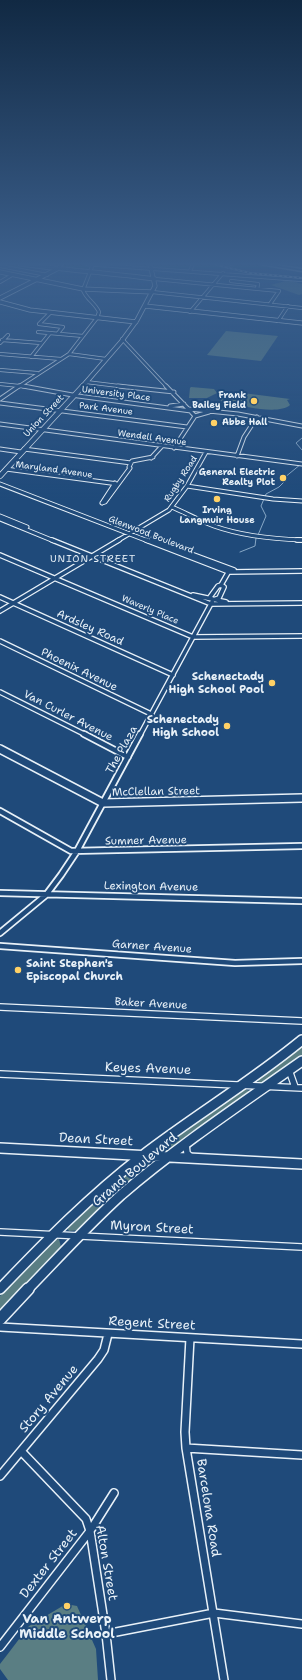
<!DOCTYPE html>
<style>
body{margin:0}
canvas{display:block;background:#1f4a7a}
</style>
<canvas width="302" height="1680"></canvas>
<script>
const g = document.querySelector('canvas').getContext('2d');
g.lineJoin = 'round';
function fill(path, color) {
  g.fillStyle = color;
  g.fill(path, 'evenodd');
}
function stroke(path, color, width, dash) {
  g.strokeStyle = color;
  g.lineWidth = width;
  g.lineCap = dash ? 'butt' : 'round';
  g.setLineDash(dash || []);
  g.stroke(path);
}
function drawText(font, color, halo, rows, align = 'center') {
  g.font = font + ' "Shantell Sans",sans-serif';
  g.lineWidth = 4;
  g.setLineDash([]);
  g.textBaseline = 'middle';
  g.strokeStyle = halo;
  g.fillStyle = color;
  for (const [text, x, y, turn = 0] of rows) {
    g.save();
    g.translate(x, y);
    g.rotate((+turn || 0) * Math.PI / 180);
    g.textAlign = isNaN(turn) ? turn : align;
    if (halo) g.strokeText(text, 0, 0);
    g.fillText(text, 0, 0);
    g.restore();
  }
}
fill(new Path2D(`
 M289 280 302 284V294L299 295 271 285Z
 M226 331 278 336 261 361 207 355Z
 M191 387 214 389 217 393 207 398H189L190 388Z
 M235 392 290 399 287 400 290 405C279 415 244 406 229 404L223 402 219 399 222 395Z
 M302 1044V1057L265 1083 259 1082 256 1080Z
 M242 1088 252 1092 168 1153H161L157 1150 160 1146Z
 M146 1160 150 1161 152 1165 81 1230 69 1231 66 1227 73 1220 141 1161Z
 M59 1239 61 1247 0 1313V1296L54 1240Z
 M66 1604 77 1606 96 1649 98 1680H8L0 1669V1664L7 1655 29 1626Z`), '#5a7e83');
stroke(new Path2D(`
 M302 438 296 443 302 450
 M258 535 266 516 261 506 266 494 279 487 285 481 284 478 301 464
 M240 552 255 546 256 538`), '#88a8c6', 1);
const streetFar5 = new Path2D(`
 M86 264 302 280
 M231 264H233
 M0 266 47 275
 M57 269 62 264
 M190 271 193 264
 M155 279 279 291 270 304
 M231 281 258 284 257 289
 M0 282 12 275
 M152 292 302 308
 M190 312 223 273
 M278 321 288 306
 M39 324 63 327 58 333
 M39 324 50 313
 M38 332 83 336
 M122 339 167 387
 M2 340 41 343
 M0 343 8 335
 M0 354 61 359
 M69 354 106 359
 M31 357 50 333
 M0 370 37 373
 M86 382 127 387
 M0 384 29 387
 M18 387 69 354 97 318 99 312C95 303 86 299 83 290L93 264`);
const streetFar4 = new Path2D(`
 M23 386 78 396 191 411
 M118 386 174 392
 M166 386 195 416 174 448
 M0 399 19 386
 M0 403 187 427
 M170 406 184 404
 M189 409 238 414 302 426
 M195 416 209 412
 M0 424 302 464
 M0 449 21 452
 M24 449 131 463
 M237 456 244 437 257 417
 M151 458 162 446
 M6 469 118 484
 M0 484 148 541
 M187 486 273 499 302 501
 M102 503 105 502 130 468 129 467 132 461 153 457
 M102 503 115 483
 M172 507C186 513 200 521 214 526 242 536 272 539 302 540
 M0 516 27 527
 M0 519 54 541
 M151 539 156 541
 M117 541 169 510 187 486 206 452`);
const streetFar3 = new Path2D(`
 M52 540 211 604 302 603
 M146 540 229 572 302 571
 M153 540 234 570
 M297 540H302
 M0 555 193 637 302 636
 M193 595 226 602
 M0 597 173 675
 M213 600 210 597 218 586 221 585 229 571
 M0 611 119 540
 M0 641 151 714
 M0 692 86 735
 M140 735 213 600 219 598 224 587 221 585`);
const streetFar2 = new Path2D(`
 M84 734 128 757
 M0 811 71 851 302 846
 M0 893 302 901
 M0 933 46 895 61 875 77 851 140 734
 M0 946 235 963 302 961`);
const streetFar1 = new Path2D(`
 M0 1007 302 1021
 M289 1070 295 1087
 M0 1074 302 1088
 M186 1144 187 1153 191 1157
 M0 1232 302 1247`);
const street = new Path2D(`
 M0 1327 302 1344
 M190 1338 185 1432 186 1448 224 1680
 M186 1448 302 1455
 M21 1451 86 1519 90 1531 106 1634 111 1680
 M0 1476 98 1359 104 1350 108 1334
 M106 1634 214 1613 302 1624
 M0 1647 90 1531 114 1493`);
const secondaryFar4 = new Path2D(`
 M20 264C65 270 110 273 155 279
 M0 272 83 289 152 292
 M0 298 57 269
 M0 302 30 310 136 322
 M145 306 302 323
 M82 387 121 342 137 320 155 286 150 264`);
const secondaryFar3 = new Path2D(`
 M0 476 83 386`);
const secondaryFar2 = new Path2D(`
 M0 749 103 803 302 798`);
const secondaryFar1 = new Path2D(`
 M0 1148 302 1164
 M0 1289C45 1242 90 1196 142 1156 194 1116 251 1082 302 1040
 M27 1290C58 1258 88 1225 121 1195 178 1146 241 1104 302 1061`);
const secondary = new Path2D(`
 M0 1319 28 1289`);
const highway = new Path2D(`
 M260 264H268L302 269V271Z`);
stroke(streetFar5, '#e8f1f8', 4);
stroke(streetFar4, '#e8f1f8', 5);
stroke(streetFar3, '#e8f1f8', 6);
stroke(streetFar2, '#e8f1f8', 8);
stroke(streetFar1, '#e8f1f8', 8);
stroke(street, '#e8f1f8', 10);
stroke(secondaryFar4, '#e8f1f8', 5);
stroke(secondaryFar3, '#e8f1f8', 6);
stroke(secondaryFar2, '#e8f1f8', 10);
stroke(secondaryFar1, '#e8f1f8', 12);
stroke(secondary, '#e8f1f8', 14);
stroke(highway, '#e8f1f8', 3);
stroke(streetFar5, '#1f4a7a', 2.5);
stroke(streetFar4, '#1f4a7a', 3);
stroke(streetFar3, '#1f4a7a', 3.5);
stroke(streetFar2, '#1f4a7a', 4.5);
stroke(streetFar1, '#1f4a7a', 5.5);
stroke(street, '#1f4a7a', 7);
stroke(secondaryFar4, '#1f4a7a', 3.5);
stroke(secondaryFar3, '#1f4a7a', 4.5);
stroke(secondaryFar2, '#1f4a7a', 7);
stroke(secondaryFar1, '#1f4a7a', 9);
stroke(secondary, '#1f4a7a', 11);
fill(highway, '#1f4a7a');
const rail = new Path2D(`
 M213 264 250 273 302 278`);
stroke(rail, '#e8f1f8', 2);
stroke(rail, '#1f4a7a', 1, [2.5]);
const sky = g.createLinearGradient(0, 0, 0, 499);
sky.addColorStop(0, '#112943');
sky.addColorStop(0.53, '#3c608d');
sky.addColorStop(1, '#3c608d00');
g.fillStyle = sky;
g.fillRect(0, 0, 302, 499);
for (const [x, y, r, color] of [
 [254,401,4,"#ffd166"],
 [214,423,4,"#ffd166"],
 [283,478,4,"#ffd166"],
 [217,499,4,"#ffd166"],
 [272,683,4,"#ffd166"],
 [227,726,4,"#ffd166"],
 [18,970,4,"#ffd166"],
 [67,1606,4,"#ffd166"]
]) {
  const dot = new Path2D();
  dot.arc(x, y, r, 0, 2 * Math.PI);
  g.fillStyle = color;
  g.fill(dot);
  stroke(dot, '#1f4a7a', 1.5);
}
drawText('9px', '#e8f1f8', '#1f4a7a', [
 ["University Place",116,394,7],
 ["Park Avenue",106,409,7],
 ["Union Street",44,416,-47],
 ["Wendell Avenue",152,438,8],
 ["Maryland Avenue",54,470,8],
 ["Rugby Road",181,479,-57],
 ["Glenwood Boulevard",151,535,21],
 ["Waverly Place",150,610,23]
]);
drawText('bold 9px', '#e8f1f8', '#1f4a7a', [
 ["Frank",246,396],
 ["Bailey Field",246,406],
 ["Abbe Hall",222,423,"left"],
 ["General Electric",275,473],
 ["Realty Plot",275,483],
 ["Irving",217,511,"center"],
 ["Langmuir House",217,521,"center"]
], 'right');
g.letterSpacing = '1px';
drawText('10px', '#e8f1f8', '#1f4a7a', [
 ["UNION STREET",93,559]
]);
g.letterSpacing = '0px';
drawText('11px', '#e8f1f8', '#1f4a7a', [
 ["Ardsley Road",90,628,24],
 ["Phoenix Avenue",79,670,26],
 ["Van Curler Avenue",68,716,27],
 ["The Plaza",122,750,-61],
 ["McClellan Street",156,792,-1],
 ["Sumner Avenue",146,841,-1],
 ["Lexington Avenue",151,887,1],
 ["Garner Avenue",152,947,4],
 ["Baker Avenue",151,1004,3]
]);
drawText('bold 11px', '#e8f1f8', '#1f4a7a', [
 ["Schenectady",264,677],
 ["High School Pool",264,690],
 ["Schenectady",219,720],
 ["High School",219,733],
 ["Saint Stephen's",26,964,"left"],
 ["Episcopal Church",26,977,"left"]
], 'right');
drawText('13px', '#e8f1f8', '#1f4a7a', [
 ["Keyes Avenue",148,1069,2],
 ["Dean Street",96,1140,3],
 ["Grand Boulevard",135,1170,-40],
 ["Myron Street",152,1228,3],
 ["Regent Street",152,1324,3],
 ["Story Avenue",49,1399,-50],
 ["Barcelona Road",208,1508,81],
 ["Alton Street",106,1563,80],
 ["Dexter Street",49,1564,-52]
]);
drawText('bold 13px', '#e8f1f8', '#1f4a7a', [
 ["Van Antwerp",67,1620],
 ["Middle School",67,1635]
]);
</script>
